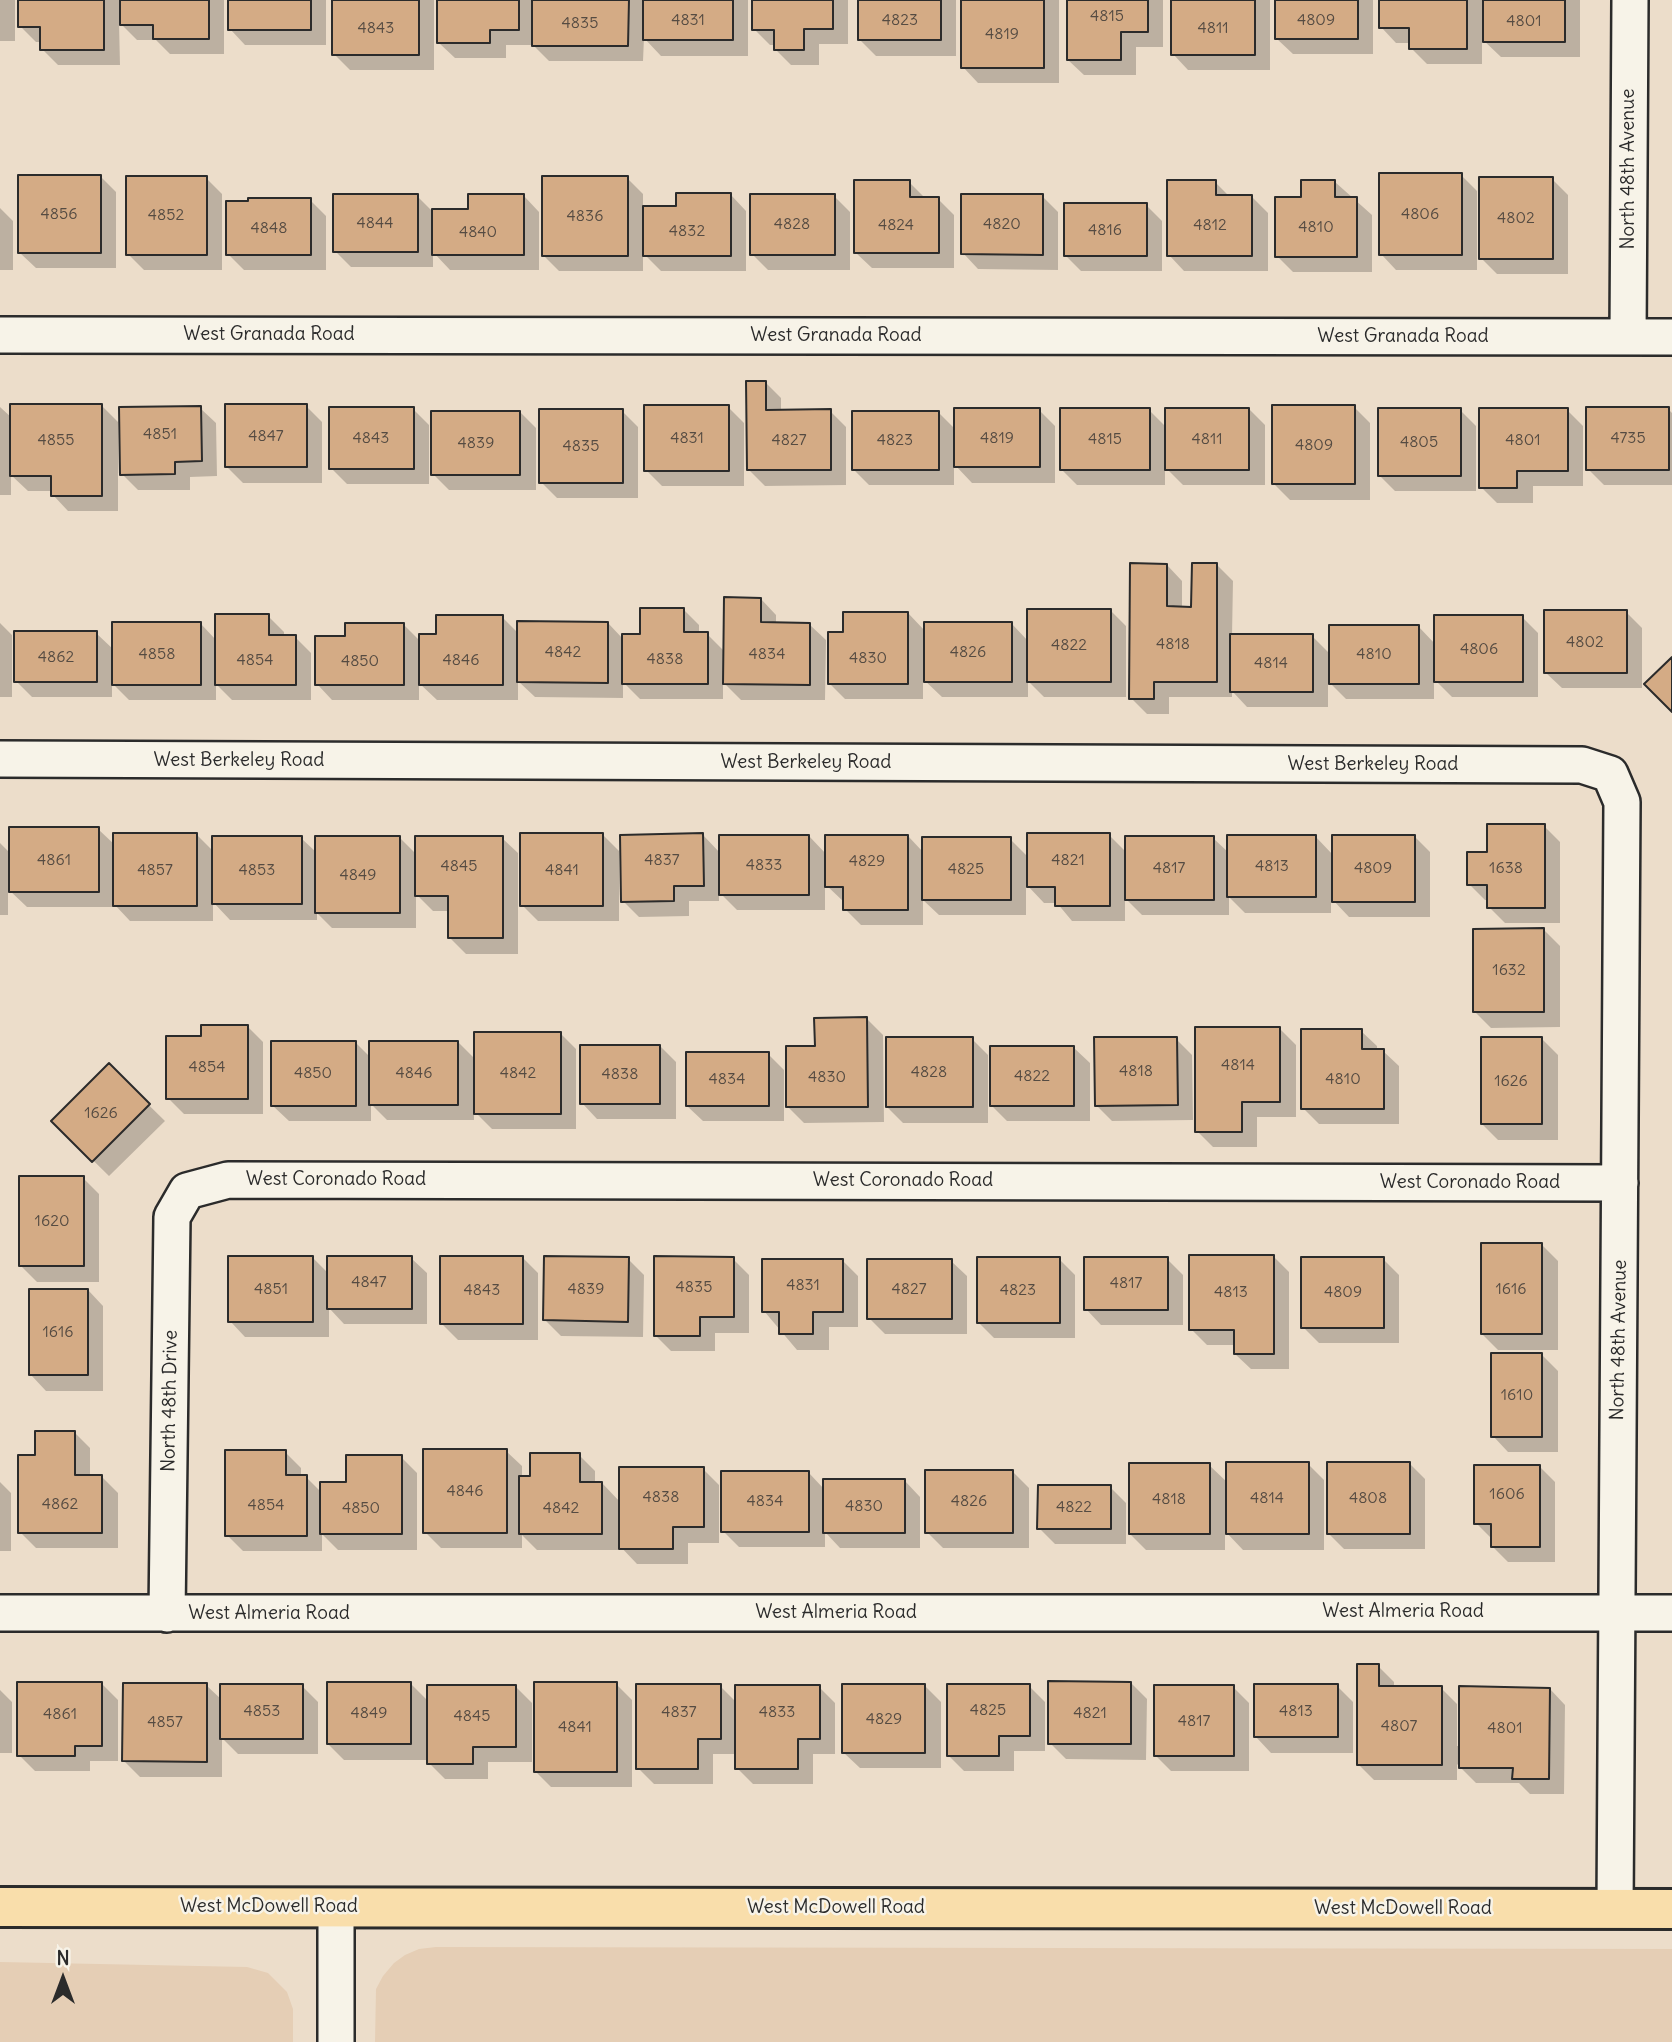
<!DOCTYPE html>
<style>
body{margin:0}
#map{position:relative;width:1672px;height:2042px;overflow:hidden;background:#ecddca;font-family:Delius,sans-serif}
canvas{display:block}
.north{position:absolute;left:28px;top:1944px;width:70px;height:70px;-webkit-text-stroke:5px #f7f3e8;paint-order:stroke;rotate:0deg;font-size:19px;font-weight:700;line-height:28px;text-align:center;color:#2b2b2b}
.north::after{content:'';display:block;margin:auto;width:24px;height:32px;background:#2b2b2b;clip-path:polygon(50% 0,100% 100%,50% 72%,0 100%)}
</style>
<div id="map">
<canvas width="1672" height="2042"></canvas>
<div class="north">N</div>
</div>
<script>
const g = document.querySelector('canvas').getContext('2d');
g.lineJoin = 'round';
function fill(path, color) {
  g.fillStyle = color;
  g.fill(path, 'evenodd');
}
function stroke(path, color, width, dash) {
  g.strokeStyle = color;
  g.lineWidth = width;
  g.lineCap = dash ? 'butt' : 'round';
  g.setLineDash(dash || []);
  g.stroke(path);
}
function drawText(font, color, halo, rows, align = 'center') {
  g.font = font + ' Delius,sans-serif';
  g.lineWidth = 5;
  g.setLineDash([]);
  g.textBaseline = 'middle';
  g.strokeStyle = halo;
  g.fillStyle = color;
  for (const [text, x, y, turn = 0] of rows) {
    g.save();
    g.translate(x, y);
    g.rotate((+turn || 0) * Math.PI / 180);
    g.textAlign = isNaN(turn) ? turn : align;
    if (halo) g.strokeText(text, 0, 0);
    g.fillText(text, 0, 0);
    g.restore();
  }
}
fill(new Path2D(`
 M436 1947 1672 1949V2042H375L376 1989 383 1976 394 1963 405 1955 419 1949Z
 M0 1962 247 1967 268 1973 287 1992 293 2009V2042H0Z`), '#e5ceb5');
fill(new Path2D(`
 M0 0H15V41H0Z
 M20 0H224V54H170L156 40H137L119 22 120 65H58L42 49V42H36L20 26Z
 M230 0H326V45H245L230 29Z
 M334 0H434V70H350L334 54Z
 M439 0H748V56H661L644 38 643 61H549L533 45H506V58H455L439 43Z
 M754 0H848V44H819V65H791L775 49V45H770L754 29Z
 M860 0H956V56H876L860 40Z
 M963 0H1059V83H978L963 67Z
 M1068 0H1163V47H1136V75H1084L1068 60Z
 M1173 0H1270V70H1188L1173 54Z
 M1277 0H1373V54H1293L1277 39Z
 M1381 0H1580V57H1501L1482 39V64H1427L1411 48V43H1396L1381 27Z
 M1461 175 1477 191V270H1396L1381 254Z
 M100 176 116 192V268H36L20 253Z
 M206 178 222 194V270H144L128 254Z
 M627 178 643 194V208H678L731 195 746 211V271H661L643 253V271H559L543 255Z
 M1552 179 1568 195V274H1497L1481 258Z
 M909 182 925 198 938 199 954 215V268H872L856 253Z
 M1215 182 1230 197H1252L1268 213V271H1184L1169 255Z
 M1335 182 1372 215V272H1293L1277 256Z
 M417 196 434 213 470 211 524 196 539 212V270H450L433 252V267H351L335 251Z
 M834 196 850 212V270H768L752 254Z
 M1042 196 1058 212V270L978 269 963 253Z
 M310 200 326 216V270H244L228 254Z
 M1146 205 1162 221V271H1081L1065 255Z
 M0 208 13 221V270H0Z
 M765 382 781 398V412L830 411 846 427V485L765 486 749 470Z
 M102 406 118 422V511H68L53 495V491H28L11 475V495H0V407L12 418Z
 M306 406 322 422V483H243L227 467Z
 M728 407 744 423V486H662L646 470Z
 M1354 407 1370 423V500H1290L1274 484Z
 M200 408 216 423 217 476 190 477V490H138L122 474Z
 M413 409 429 425V484H347L331 468Z
 M1249 409 1265 425V485H1183L1165 467V485H1077L1061 469 1149 410 1167 428Z
 M1668 409 1672 413V485H1604L1588 469Z
 M1039 410 1055 426V483H972L954 464V485H869L853 469 938 412 956 430Z
 M1460 410 1476 426V491H1395L1380 476Z
 M1567 410 1583 426V486H1533V503H1497L1481 487Z
 M622 411 638 427V498H557L541 482Z
 M520 412 536 428V490H449L433 474Z
 M1167 565 1182 581V609H1193L1217 565 1233 581 1232 636H1312L1330 654 1418 626 1436 645 1522 617 1538 633V697H1452L1434 679V699H1346L1328 681V707H1247L1232 691V697H1169V714H1147L1131 698Z
 M761 599 776 615V624L810 625 826 640 825 700H741L723 682V699H640L623 682V698L535 697 518 681V700H437L419 683V700H332L317 684 347 638 404 625 421 642 502 617 519 634 608 623 624 640 642 636 683 609 699 625V634H707L725 652Z
 M1111 611 1126 626V697H1044L1028 681V697H942L923 679V699H845L829 683 845 634 908 613 926 632 1012 624 1028 641Z
 M1626 612 1642 628V688H1562L1546 673Z
 M268 616 284 632V637H295L311 653V700H232L216 684V700H129L112 683V697H32L16 681 96 633 114 650 201 624 216 640Z
 M0 623 12 635V697H0Z
 M1544 826 1560 842V923H1505L1489 907V900H1485L1469 884 1489 853Z
 M98 829 115 845 197 835 214 852 301 838 317 853 400 838 417 855 502 838 518 853V954H466L450 938V911H433L416 894V928H332L317 913V920H230L213 902V921H130L114 904V907H27L8 889V915H0V843L11 854Z
 M603 835 619 851V921H538L522 905Z
 M703 835 721 854 809 836 827 855 908 836 923 852 1010 839 1028 857 1109 835 1126 852 1213 838 1229 853 1315 836 1333 855 1414 836 1430 852V917H1349L1331 898V913H1245L1229 897V915H1142L1125 898V921H1072L1057 903H1044L1026 884V915H939L923 900V925H861L845 909V903L825 884V910H737L719 892V901H689V916L639 917 623 901Z
 M1544 930 1560 946V1027L1491 1028 1475 1012Z
 M867 1019 883 1035 884 1122 804 1123 788 1107 817 1048Z
 M247 1026 263 1042V1114H184L168 1098 203 1038Z
 M1280 1029 1296 1045V1117H1257V1147H1213L1197 1131Z
 M1361 1031 1377 1046V1051H1383L1399 1066V1124H1319L1303 1108Z
 M560 1033 576 1049V1129H492L474 1111V1120H387L371 1104V1121H289L273 1106 355 1042 371 1058 458 1042 476 1060Z
 M972 1039 988 1055V1123H903L887 1107Z
 M1176 1039 1192 1055 1193 1120 1112 1121 1096 1105Z
 M1542 1039 1558 1055V1140H1498L1482 1124Z
 M660 1046 676 1062V1119H597L582 1103Z
 M1074 1048 1090 1063V1121H1007L992 1106Z
 M768 1054 784 1070V1121H703L687 1106Z
 M109 1066 165 1121 109 1176 53 1121Z
 M83 1178 99 1194V1282H37L21 1266Z
 M1542 1245 1558 1261V1350H1498L1482 1334Z
 M1273 1256 1289 1272V1369H1251L1235 1354V1345H1207L1191 1329Z
 M313 1258 328 1273 411 1258 427 1273V1324H344L329 1308V1337H245L230 1321Z
 M523 1258 538 1273V1340H458L442 1324Z
 M628 1259 644 1275 643 1337 561 1336 545 1320Z
 M733 1259 749 1275V1333H715V1351H671L655 1335Z
 M1059 1259 1075 1275V1338H994L978 1322Z
 M1167 1259 1183 1275V1325H1101L1086 1309Z
 M1383 1259 1399 1275V1343H1319L1303 1327Z
 M843 1261 858 1276V1327H829V1350H797L764 1311Z
 M951 1261 967 1276V1334H885L869 1318Z
 M88 1290 103 1306V1391H46L31 1375Z
 M1542 1355 1558 1371V1452H1508L1493 1436Z
 M74 1432 90 1448V1477H102L118 1493V1548H36L20 1532 37 1457Z
 M506 1451 522 1466V1478H531L579 1455 595 1471V1483H602L621 1503 703 1469 719 1485V1543H688V1564H637L618 1544V1550H537L522 1535V1548H441L425 1532Z
 M285 1452 301 1468V1477H306L322 1493 348 1483 401 1457 417 1473V1550H338L322 1534V1551H243L227 1535Z
 M1409 1463 1425 1479V1549H1344L1328 1533Z
 M1308 1464 1324 1480V1550H1243L1225 1531V1550H1146L1130 1534 1209 1465 1228 1483Z
 M1539 1466 1555 1482V1562H1508L1493 1547V1540L1476 1523Z
 M1013 1472 1029 1488V1548H943L927 1532Z
 M809 1473 824 1489 905 1481 920 1497V1548H840L825 1532V1547H739L723 1531Z
 M0 1482 11 1493V1551H0Z
 M1110 1487 1126 1503V1544H1055L1039 1528Z
 M1378 1666 1394 1682V1688H1441L1457 1704V1746H1461L1550 1689 1565 1705 1564 1794H1530L1519 1783H1476L1457 1764V1780H1374L1358 1764Z
 M1131 1683 1147 1699 1146 1760 1066 1759 1050 1743Z
 M102 1684 118 1700V1761H90V1771H35L19 1755Z
 M411 1684 429 1702 516 1687 532 1703V1762H488V1779H445L429 1763V1760H344L328 1744Z
 M616 1684 632 1700V1787H551L535 1771Z
 M206 1685 222 1700 302 1686 318 1702V1754H238L222 1738V1777H140L124 1761Z
 M720 1686 737 1703 819 1687 835 1703V1754H813V1784H753L737 1768V1754H713V1784H654L638 1768Z
 M925 1686 941 1702V1768H860L844 1753Z
 M1029 1686 1045 1702V1751H1014V1771H964L948 1755Z
 M1337 1686 1353 1702V1753H1271L1256 1737Z
 M1233 1687 1249 1703V1771H1171L1155 1755Z
 M0 1690 12 1702V1753H0Z`), '#0003');
const building = new Path2D(`
 M18 0H104V50H40V27H18Z
 M120 0H209V39H153V25H120Z
 M228 0H311V30H228Z
 M332 0H419V55H332Z
 M437 0H519V30H490V43H437Z
 M532 0H629L628 46H532Z
 M643 0H733V40H643Z
 M752 0H833V29H804V50H774V30H752Z
 M858 0H941V40H858Z
 M961 0H1044V68H961Z
 M1067 0H1148V32H1121V60H1067Z
 M1171 0H1255V55H1171Z
 M1275 0H1358V39H1275Z
 M1379 0H1467V49H1409V28H1379Z
 M1483 0H1565V42H1483Z
 M1379 173H1462V255H1379Z
 M18 175H101V253H18Z
 M126 176H207V255H126Z
 M542 176H628V256H542Z
 M1479 177H1553V259H1479Z
 M854 180H910V197H939V253H854Z
 M1167 180H1216V195H1252V256H1167Z
 M1301 180H1335V197H1357V257H1275V197H1301Z
 M676 193H731V256H643V206H676Z
 M333 194H418V252H333Z
 M468 194H524V255H432V209H468Z
 M750 194H835V255H750Z
 M961 194H1043V255L961 254Z
 M248 198H311V255H226V201H248Z
 M1064 203H1147V256H1064Z
 M746 381H766V410L831 409V470H747Z
 M10 404H102V496H51V476H10Z
 M225 404H307V467H225Z
 M644 405H729V471H644Z
 M1272 405H1355V484H1272Z
 M201 406 202 461 175 462V474L120 475 119 407Z
 M329 407H414V469H329Z
 M1586 407H1669V470H1586Z
 M954 408H1040V467H954Z
 M1060 408H1150V470H1060Z
 M1165 408H1249V470H1165Z
 M1378 408H1461V476H1378Z
 M1479 408H1568V471H1517V488H1479Z
 M539 409H623V483H539Z
 M431 411H520V475H431Z
 M852 411H939V470H852Z
 M1130 563 1167 564V606L1191 607 1192 563H1217V682H1154V699H1129Z
 M724 597 761 598V622L810 623V685L723 684Z
 M640 608H684V632H708V684H622V634H640Z
 M1027 609H1111V682H1027Z
 M1544 610H1627V673H1544Z
 M843 612H908V684H828V632H843Z
 M215 614H269V635H296V685H215Z
 M436 615H503V685H419V634H436Z
 M1434 615H1523V682H1434Z
 M517 621 608 622V683L517 682Z
 M112 622H201V685H112Z
 M924 622H1012V682H924Z
 M345 623H404V685H315V636H345Z
 M1329 625H1419V684H1329Z
 M14 631H97V682H14Z
 M1230 634H1313V692H1230Z
 M1672 657V712L1644 684Z
 M1487 824H1545V908H1487V885H1467V852H1487Z
 M9 827H99V892H9Z
 M113 833H197V906H113Z
 M520 833H603V906H520Z
 M703 833 704 886H674V901L621 902 620 835Z
 M1027 833H1110V906H1055V887H1027Z
 M719 835H809V895H719Z
 M825 835H908V910H843V887H825Z
 M1227 835H1316V897H1227Z
 M1332 835H1415V902H1332Z
 M212 836H302V904H212Z
 M315 836H400V913H315Z
 M415 836H503V938H448V896H415Z
 M1125 836H1214V900H1125Z
 M922 837H1011V900H922Z
 M1544 928V1012H1473V929Z
 M867 1017 868 1107H786V1046H815L814 1018Z
 M201 1025H248V1099H166V1036H201Z
 M1195 1027H1280V1102H1242V1132H1195Z
 M1301 1029H1362V1049H1384V1109H1301Z
 M474 1032H561V1114H474Z
 M886 1037H973V1107H886Z
 M1094 1037H1177L1178 1105 1095 1106Z
 M1481 1037H1542V1124H1481Z
 M271 1041H356V1106H271Z
 M369 1041H458V1105H369Z
 M580 1045H660V1104H580Z
 M990 1046H1074V1106H990Z
 M686 1052H769V1106H686Z
 M109 1063 150 1104 92 1162 51 1121Z
 M19 1176H84V1266H19Z
 M1481 1243H1542V1334H1481Z
 M1189 1255H1274V1354H1234V1330H1189Z
 M228 1256H313V1322H228Z
 M327 1256H412V1309H327Z
 M440 1256H523V1324H440Z
 M544 1256 629 1257 628 1322 543 1320Z
 M654 1256 734 1257V1317H700V1336H654Z
 M977 1257H1060V1323H977Z
 M1084 1257H1168V1310H1084Z
 M1301 1257H1384V1328H1301Z
 M762 1259H843V1312H813V1334H779V1312H762Z
 M867 1259H952V1319H867Z
 M29 1289H88V1375H29Z
 M1491 1353H1542V1437H1491Z
 M35 1431H75V1475H102V1533H18V1455H35Z
 M423 1449H507V1533H423Z
 M225 1450H286V1475H307V1536H225Z
 M530 1453H580V1482H602V1534H519V1476H530Z
 M346 1455H402V1534H320V1482H346Z
 M1226 1462H1309V1534H1226Z
 M1327 1462H1410V1534H1327Z
 M1129 1463H1210V1534H1129Z
 M1474 1465H1540V1547H1491V1524H1474Z
 M619 1467H704V1527H673V1549H619Z
 M925 1470H1013V1533H925Z
 M721 1471H809V1532H721Z
 M823 1479H905V1533H823Z
 M1038 1485H1111V1529H1037Z
 M1357 1664H1379V1686H1442V1765H1357Z
 M1048 1681 1131 1682V1744H1048Z
 M17 1682H102V1746H75V1756H17Z
 M327 1682H411V1744H327Z
 M534 1682H617V1772H534Z
 M123 1683H207V1762L122 1761Z
 M220 1684H303V1739H220Z
 M636 1684H721V1739H698V1769H636Z
 M842 1684H925V1753H842Z
 M947 1684H1030V1736H999V1756H947Z
 M1254 1684H1338V1737H1254Z
 M427 1685H516V1747H473V1764H427Z
 M735 1685H820V1739H798V1769H735Z
 M1154 1685H1234V1756H1154Z
 M1459 1686 1550 1688 1549 1779H1512L1513 1768H1459Z`);
fill(building, '#d4ab85');
stroke(building, '#2b2b2b', 2);
const minor = new Path2D(`
 M0 335 1672 337
 M1628 337 1630 0
 M0 759 1582 765 1610 774 1622 802 1615 1909
 M0 1613H1672
 M167 1614 172 1217 187 1191 228 1180 1620 1183
 M336 1907V2042`);
const major = new Path2D(`
 M0 1907 1672 1909`);
stroke(minor, '#2b2b2b', 40);
stroke(major, '#2b2b2b', 44);
stroke(minor, '#f7f3e8', 35);
stroke(major, '#f9deab', 38);
drawText('16px', '#554b42', null, [
 ["4815",1107,16],
 ["4831",688,20],
 ["4823",900,20],
 ["4809",1316,20],
 ["4801",1524,21],
 ["4835",580,23],
 ["4843",376,28],
 ["4811",1213,28],
 ["4819",1002,34],
 ["4856",59,214],
 ["4806",1420,214],
 ["4852",166,215],
 ["4836",585,216],
 ["4802",1516,218],
 ["4844",375,223],
 ["4828",792,224],
 ["4820",1002,224],
 ["4824",896,225],
 ["4812",1210,225],
 ["4810",1316,227],
 ["4848",269,228],
 ["4816",1105,230],
 ["4832",687,231],
 ["4840",478,232],
 ["4851",160,434],
 ["4847",266,436],
 ["4843",371,438],
 ["4831",687,438],
 ["4819",997,438],
 ["4735",1628,438],
 ["4815",1105,439],
 ["4811",1207,439],
 ["4855",56,440],
 ["4827",789,440],
 ["4823",895,440],
 ["4801",1523,440],
 ["4805",1419,442],
 ["4839",476,443],
 ["4809",1314,445],
 ["4835",581,446],
 ["4802",1585,642],
 ["4818",1173,644],
 ["4822",1069,645],
 ["4806",1479,649],
 ["4842",563,652],
 ["4826",968,652],
 ["4858",157,654],
 ["4834",767,654],
 ["4810",1374,654],
 ["4862",56,657],
 ["4830",868,658],
 ["4838",665,659],
 ["4854",255,660],
 ["4846",461,660],
 ["4850",360,661],
 ["4814",1271,663],
 ["4861",54,860],
 ["4837",662,860],
 ["4821",1068,860],
 ["4829",867,861],
 ["4833",764,865],
 ["4845",459,866],
 ["4813",1272,866],
 ["4817",1169,868],
 ["4809",1373,868],
 ["1638",1506,868],
 ["4825",966,869],
 ["4857",155,870],
 ["4853",257,870],
 ["4841",562,870],
 ["4849",358,875],
 ["1632",1509,970],
 ["4814",1238,1065],
 ["4854",207,1067],
 ["4818",1136,1071],
 ["4828",929,1072],
 ["4850",313,1073],
 ["4846",414,1073],
 ["4842",518,1073],
 ["4838",620,1074],
 ["4822",1032,1076],
 ["4830",827,1077],
 ["4834",727,1079],
 ["4810",1343,1079],
 ["1626",1511,1081],
 ["1626",101,1113],
 ["1620",52,1221],
 ["4847",369,1282],
 ["4817",1126,1283],
 ["4831",803,1285],
 ["4835",694,1287],
 ["4851",271,1289],
 ["4839",586,1289],
 ["4827",909,1289],
 ["1616",1511,1289],
 ["4843",482,1290],
 ["4823",1018,1290],
 ["4813",1231,1292],
 ["4809",1343,1292],
 ["1616",58,1332],
 ["1610",1517,1395],
 ["4846",465,1491],
 ["1606",1507,1494],
 ["4838",661,1497],
 ["4814",1267,1498],
 ["4808",1368,1498],
 ["4818",1169,1499],
 ["4834",765,1501],
 ["4826",969,1501],
 ["4862",60,1504],
 ["4854",266,1505],
 ["4830",864,1506],
 ["4822",1074,1507],
 ["4850",361,1508],
 ["4842",561,1508],
 ["4825",988,1710],
 ["4853",262,1711],
 ["4813",1296,1711],
 ["4837",679,1712],
 ["4833",777,1712],
 ["4849",369,1713],
 ["4821",1090,1713],
 ["4861",60,1714],
 ["4845",472,1716],
 ["4829",884,1719],
 ["4817",1194,1721],
 ["4857",165,1722],
 ["4807",1399,1726],
 ["4841",575,1727],
 ["4801",1505,1728]
]);
drawText('19px', '#2b2b2b', '#f7f3e8', [
 ["North 48th Avenue",1629,169,-90],
 ["West Granada Road",269,335],
 ["West Granada Road",836,336],
 ["West Granada Road",1403,337],
 ["West Berkeley Road",239,761],
 ["West Berkeley Road",806,763],
 ["West Berkeley Road",1373,765],
 ["West Coronado Road",336,1180],
 ["West Coronado Road",903,1181],
 ["West Coronado Road",1470,1183],
 ["North 48th Avenue",1619,1340,-89],
 ["North 48th Drive",170,1401,-89],
 ["West Almeria Road",1403,1612],
 ["West Almeria Road",836,1613],
 ["West Almeria Road",269,1614],
 ["West McDowell Road",269,1907],
 ["West McDowell Road",836,1908],
 ["West McDowell Road",1403,1909]
]);
</script>
